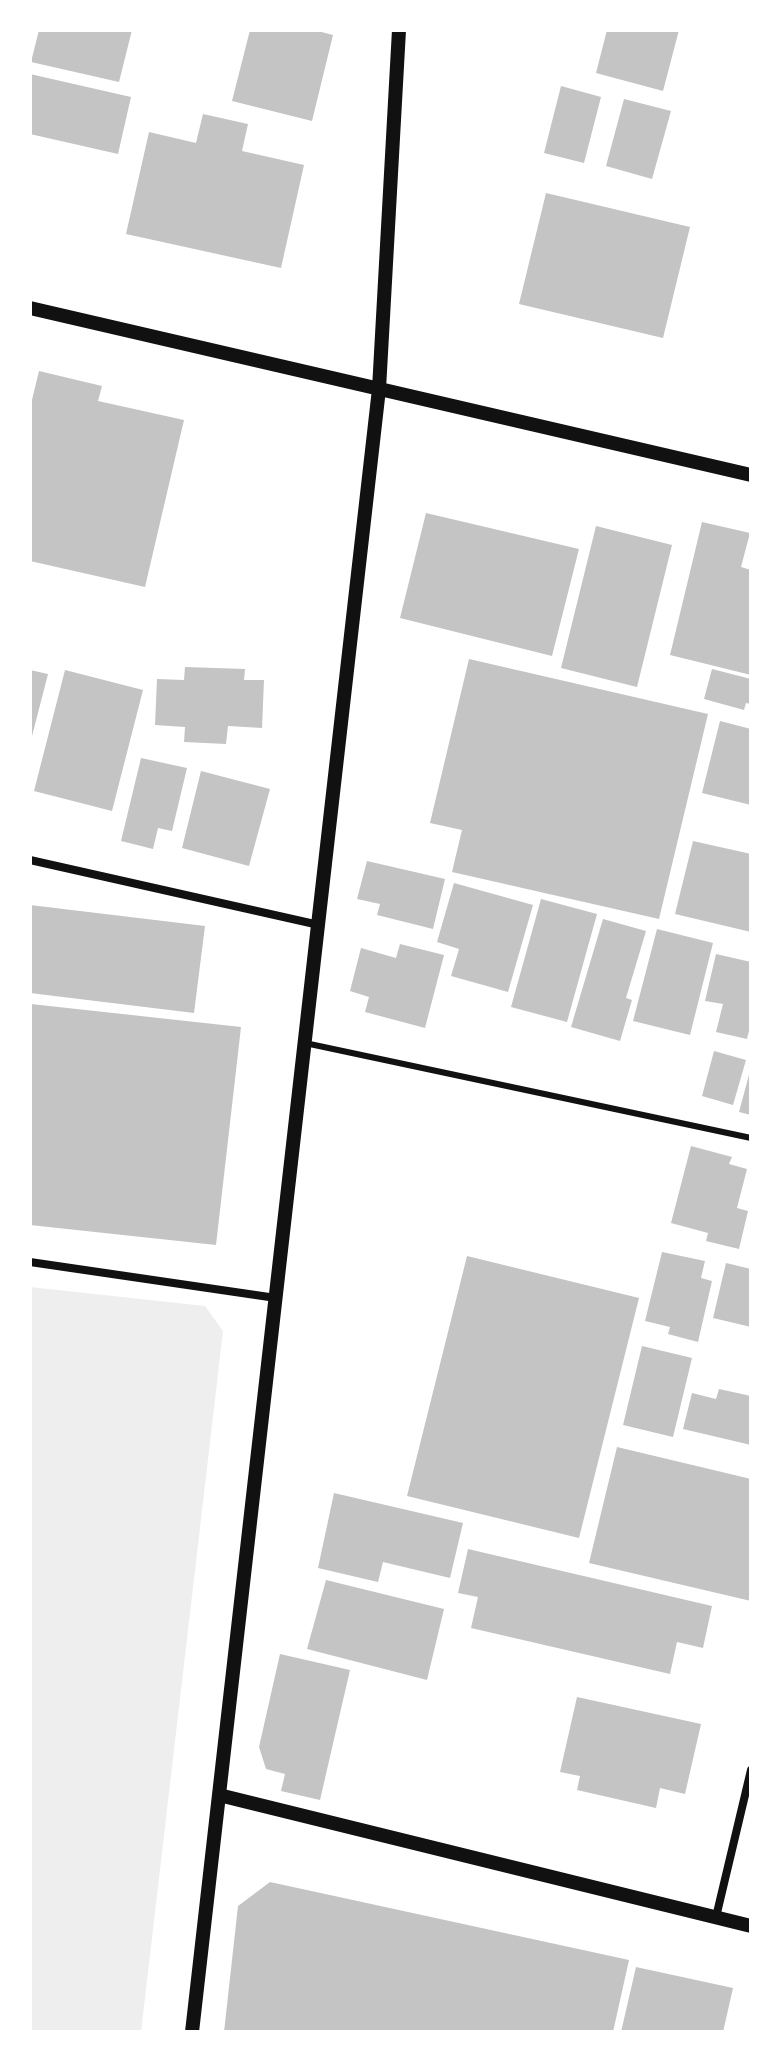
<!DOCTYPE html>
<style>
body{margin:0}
#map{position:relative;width:781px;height:2062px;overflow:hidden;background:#fff;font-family:Quicksand,sans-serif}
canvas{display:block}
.frame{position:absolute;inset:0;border:32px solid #fff;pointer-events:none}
</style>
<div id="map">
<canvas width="781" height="2062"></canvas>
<div class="frame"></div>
</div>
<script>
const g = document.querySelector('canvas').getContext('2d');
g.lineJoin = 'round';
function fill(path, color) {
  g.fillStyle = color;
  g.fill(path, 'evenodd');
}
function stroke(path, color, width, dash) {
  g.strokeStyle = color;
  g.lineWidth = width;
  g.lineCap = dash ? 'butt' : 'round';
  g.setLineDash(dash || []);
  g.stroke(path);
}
fill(new Path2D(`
 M30 1287 205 1306 223 1331 141 2032H30Z`), '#eee');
fill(new Path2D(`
 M39 30H132L119 82 31 62Z
 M250 30H314L333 35 312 121 232 101Z
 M607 30H679L663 91 596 73Z
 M30 74 131 97 118 154 30 134Z
 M561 86 601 97 584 163 544 153Z
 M624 99 671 111 652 179 606 166Z
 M203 114 248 124 242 151 304 165 281 268 126 234 149 132 196 143Z
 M546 193 690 227 663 338 519 304Z
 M39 371 102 386 98 401 184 420 145 587 30 561V408Z
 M426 513 579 549 552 656 400 618Z
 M702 522 750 533 741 567 751 570V675L670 655Z
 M596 526 672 545 637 687 561 668Z
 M469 659 708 714 659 919 452 872 462 830 430 823Z
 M185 667 245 669 244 680H264L262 728 228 726 226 744 184 742 185 727 155 725 157 679 184 680Z
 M712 669 751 679V704L746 703 744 710 704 699Z
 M30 670 48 674 31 740H30Z
 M65 670 143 690 112 811 34 791Z
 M720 721 751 729V805L702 793Z
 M141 758 187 768 172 831 158 828 153 849 121 841Z
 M201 771 270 789 249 866 182 848Z
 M693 841 751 854V932L675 914Z
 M367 861 445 879 433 929 377 915 380 904 357 899Z
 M454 883 533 905 508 992 451 976 459 949 437 942Z
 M541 899 597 914 567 1022 511 1007Z
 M30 905 205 926 194 1013 30 993Z
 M603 919 646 931 626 998 632 1000 620 1041 571 1027Z
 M657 929 713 943 690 1035 633 1021Z
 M400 944 444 955 425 1028 365 1012 369 997 350 991 361 948 396 958Z
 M716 954 751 962V1023L747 1039 716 1032 723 1004 705 1001Z
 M31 1004 241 1027 216 1245 30 1225Z
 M714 1051 746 1060 733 1105 702 1096Z
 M750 1071 751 1072V1115L739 1112Z
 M691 1146 732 1157 729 1164 747 1169 737 1208 748 1211 739 1249 706 1241 708 1233 671 1223Z
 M662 1252 705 1261 701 1278 712 1281 698 1342 668 1334 670 1327 645 1321Z
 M467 1256 639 1298 579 1538 407 1496Z
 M726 1263 751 1269V1327L713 1318Z
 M642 1346 692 1358 673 1437 623 1425Z
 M719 1389 751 1396V1445L683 1429 692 1393 716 1399Z
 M617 1447 751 1479V1601L589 1563Z
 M334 1493 463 1523 450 1578 383 1562 378 1582 318 1568Z
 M468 1549 712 1606 703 1648 677 1642 670 1674 471 1628 478 1597 458 1593Z
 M326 1580 444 1609 427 1680 307 1649Z
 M280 1654 350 1670 320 1800 281 1791 285 1774 266 1769 259 1747Z
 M577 1697 701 1724 685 1794 660 1788 656 1808 577 1790 580 1776 560 1772Z
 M270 1882 629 1960 613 2032H224L238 1906Z
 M636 1967 733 1988 723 2032H621Z`), '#c4c4c4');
stroke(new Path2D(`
 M305 1043 751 1138`), '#111', 6);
stroke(new Path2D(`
 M30 860 319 925
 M30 1262 276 1298
 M716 1917 751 1770`), '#111', 8);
stroke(new Path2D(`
 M30 308 751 475
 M219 1795 751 1926
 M192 2032 379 389 399 30`), '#111', 14);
</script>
